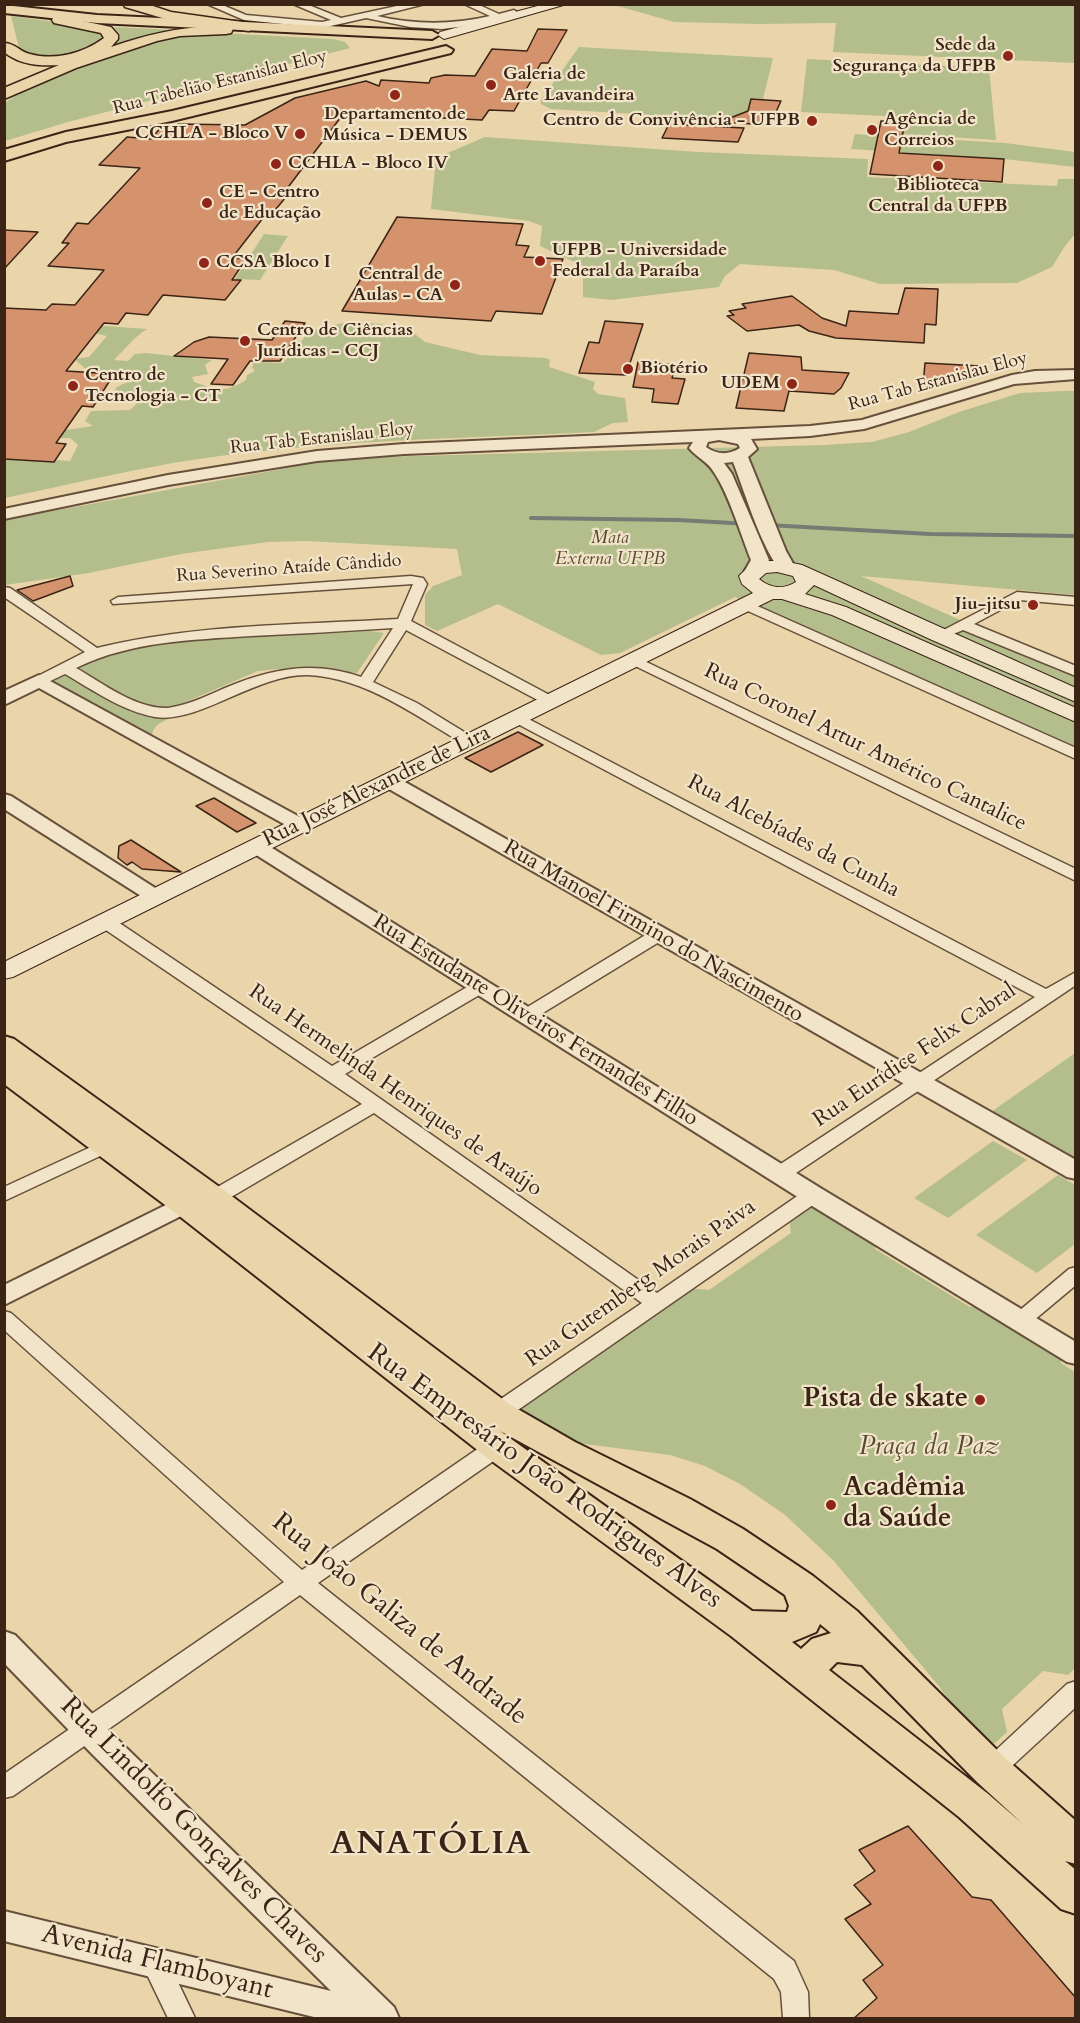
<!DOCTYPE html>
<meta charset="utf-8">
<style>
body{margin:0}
#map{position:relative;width:1080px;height:2023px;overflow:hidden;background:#ead5ab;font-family:Cardo,serif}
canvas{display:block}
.frame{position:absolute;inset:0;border:6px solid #3b2416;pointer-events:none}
</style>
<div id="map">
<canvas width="1080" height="2023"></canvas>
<div class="frame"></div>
</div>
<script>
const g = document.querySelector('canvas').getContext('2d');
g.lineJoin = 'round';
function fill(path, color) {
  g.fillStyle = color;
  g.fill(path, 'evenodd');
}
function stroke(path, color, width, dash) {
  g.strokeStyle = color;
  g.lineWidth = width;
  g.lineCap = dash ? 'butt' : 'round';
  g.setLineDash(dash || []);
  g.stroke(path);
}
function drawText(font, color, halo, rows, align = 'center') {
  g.font = font + ' Cardo,serif';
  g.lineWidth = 4.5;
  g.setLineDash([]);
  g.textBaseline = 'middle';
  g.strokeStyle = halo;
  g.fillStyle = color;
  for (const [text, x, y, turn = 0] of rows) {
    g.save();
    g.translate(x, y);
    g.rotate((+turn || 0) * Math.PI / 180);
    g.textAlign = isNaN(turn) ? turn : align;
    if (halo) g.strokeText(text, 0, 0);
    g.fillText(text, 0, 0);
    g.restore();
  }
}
fill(new Path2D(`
 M614 5H1075V63L833 52 836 23 759 24 674 22Z
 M11 16 86 26 98 30 104 35 103 40C73 61 55 60 20 52Z
 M114 27 178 30 105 50 120 38V34Z
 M201 32 333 39 345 42 350 48 68 122 5 141V103C52 67 142 41 201 32Z
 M579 47 773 58 763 99 752 98 748 111 742 113 739 120 551 109 541 104V100Z
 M807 59 989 68 996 140 902 134 904 117 801 112Z
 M855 134 1005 143 1075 152V167L1004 159 851 149Z
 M485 137 698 152 868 159 867 177 1057 186 1058 179H1075V234L1065 246 1052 267 1017 283 880 284 834 270 740 264 725 276 719 287 611 300 583 297V266L540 246 542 226 529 221 431 209 436 158Z
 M264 234 288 236 260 280 235 279Z
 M347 322 384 324 364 332 378 335 388 332 415 334 425 342 480 355 546 358 550 360 549 367 595 382 593 389 598 394 625 398 628 422 613 423 594 432C455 439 312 440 173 463 117 473 61 486 5 498L4 457 70 461 78 445 70 438H60L54 432 93 426 85 421 91 411 130 410 136 404V397L118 395 115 388 142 375 139 373 87 370 74 359 89 357 107 336 80 330 91 325 147 329C134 337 125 349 114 360L128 361 135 354 146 353 212 360 205 365 208 374 192 377 194 382 206 386 208 390C223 390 233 389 246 380L247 375 255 371 252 367 254 362 283 363 310 331Z
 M1062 391H1075V595L861 576 1075 671V760L953 705 735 597 620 653 601 655 498 604 437 631 425 625V595L433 586 462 575 457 549 306 541 268 542 181 554 89 573 5 585 4 520 341 458 823 445 872 442 909 432 959 412 1020 393Z
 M365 630 384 633 357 673 301 667 258 671 172 708 148 709 77 672 75 668 116 651 190 639Z
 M56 676H68L140 715 151 717 184 713C170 719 150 722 152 740L52 683 53 678Z
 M1075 1053V1161L991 1112Z
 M993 1141 1027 1160 948 1218 914 1198Z
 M1058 1175 1075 1185V1244L1037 1273 976 1235Z
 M817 1201 876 1237 875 1249 970 1307 986 1305 1062 1352 1061 1363 1075 1372V1668L1068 1675 1043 1671 1002 1709 1007 1732 995 1743 981 1746 938 1685 833 1560 784 1514 740 1484 705 1466 670 1455 577 1443 512 1413 688 1288 709 1290 791 1233 789 1218Z`), '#b3be8c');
stroke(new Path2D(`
 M531 518 678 520 930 534 1076 536`), '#747c74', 4);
const building = new Path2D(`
 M538 29 567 30 548 63H541L514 111 489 110 482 120 344 113 286 190 291 191 276 209H270L232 258 246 259 232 280H241L225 300 163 295 148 315 126 313 118 324 104 323 66 371 114 374 93 407 82 406 56 443 66 444 54 462 4 459V308L46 310 52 304 75 305 104 270 48 266 69 243H62L77 223 88 224 140 168 99 165 127 137 151 139 162 126 175 127 178 124 245 125 295 98 366 81 379 86 381 80 429 83 431 78 445 75 475 76 492 49 527 51Z
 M751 99 781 101 770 125 720 122 748 111Z
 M881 121 905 122 899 153 1004 159 1002 182 870 174Z
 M669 124 744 128 738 142 662 138Z
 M397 217 523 224 516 245 529 246 524 257 563 259 542 314 496 311 491 321 342 311Z
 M4 230 38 232 4 269Z
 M905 288 938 289 936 325 925 324 924 343 836 338 809 331 799 325 747 331 727 316 734 315 729 311 746 308 742 304 792 296 822 318 846 326 849 311 898 314Z
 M285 321 305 323 280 361H250L233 385 211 384 228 359 174 356 194 342 209 337 272 340Z
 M605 321 643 324 626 375 579 373 589 342 599 343Z
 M749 353 801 357 802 370 849 373 841 388 834 394 789 391 784 411 736 408Z
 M638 362 676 365 672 378 685 379 678 404 652 402 654 389 633 387Z
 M925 363 981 366V367L923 386Z
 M70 576 73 586 33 601 17 590Z
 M518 732 543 745 491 772 465 758Z
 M214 798 256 823 237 832 196 806Z
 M131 840 181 872 142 869 132 862 127 865 118 858 119 846Z
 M908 1826 972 1897 991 1900 1076 1998V2019H853L877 1998 863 1980 883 1965 845 1919 871 1904 854 1885 875 1871 859 1850Z`);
fill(building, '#d5936d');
stroke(building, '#3b2416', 1.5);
const minor = new Path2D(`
 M207 4H220L246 15 322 22 331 20 293 4H306L341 18 406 4H425L377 16C416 25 451 25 490 16L464 4H477L499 14 514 10 518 13 475 25 442 29 410 27 366 18 322 28 244 20Z
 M411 576 423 578 427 584 411 621 557 699 560 702 557 705H547L406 630 373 682 417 703 474 738 477 741 474 744H464C416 716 365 677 307 675 256 674 199 724 155 717 122 711 93 690 65 674L44 684H34L32 681 34 678 85 652 4 597V587L10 588 97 648C195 624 298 625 398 619L413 584 113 604 111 601 118 597ZM393 628 361 677C313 660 270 669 225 688 207 696 188 705 168 708 135 709 103 683 76 668 131 641 191 640 251 636 298 634 345 631 393 628Z
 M1017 592 1076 597V605L1019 600 974 624 1076 666V676L963 630 939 640 932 636Z
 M744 600 1076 748V759L739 607 737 604Z
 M634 656 1076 869V881L629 663 627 660Z
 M517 713 1046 989 1076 972V985L787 1179 780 1180 773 1179 770 1174 773 1169 1035 997 512 721 509 718 512 715Z
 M106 917 112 918 332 1066 474 983H486L489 987 486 991 345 1074 657 1293 806 1190 813 1189 820 1190 823 1195 820 1200 505 1419 497 1421 489 1419 486 1413 489 1407 642 1303 374 1113 221 1203 214 1205 207 1203 204 1198 207 1193 362 1104 100 926 97 922 100 918Z
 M658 930 664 931 667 935 664 939 533 1019H521L518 1015 521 1011 652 931Z
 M106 1140 113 1142 116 1146 113 1150 4 1201V1187Z
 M1076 1267V1285L1027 1326 1020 1328 1013 1326 1010 1321 1013 1316 1069 1269Z
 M4 1311 11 1313 302 1570 489 1441 497 1439 505 1441 508 1447 505 1453 318 1583 794 1961 808 1992 809 2018H783L781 1992 774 1979 300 1595 13 1796 4 1798V1774L284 1582 4 1330Z
 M1076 1681V1707L1000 1777 991 1781 982 1777 978 1770 982 1763 1067 1684Z
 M154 1950 164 1953 195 2018H168L141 1962 144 1953Z`);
const tertiary = new Path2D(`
 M1076 370V379L1014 384 864 429 810 436 751 439 757 449 748 457 786 551 795 567 792 571H780C758 539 747 498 733 462L724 463 732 474 769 560 759 576H747L744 572 751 560C741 535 729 495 715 474 708 461 697 458 689 448L693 442 404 454 317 461 168 485 4 519V509L168 475 317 451 404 444 810 426 862 420 1012 375 1035 371ZM719 440 738 444 740 448C729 455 717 455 706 447L708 442Z
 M39 675 307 821 310 825 307 829H293L39 688 4 705V691Z
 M389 775 396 777 1076 1160V1179L1067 1177 382 785 379 781 382 777Z
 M4 794 11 796 163 893 167 897 163 901 156 903 149 901 4 809Z
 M257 841 264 843 822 1189 1076 1342V1364L1067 1362 804 1201 250 851 247 847 250 843Z
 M184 1196 193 1198 196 1204 193 1210 4 1305V1285Z
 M4 1631 15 1635 114 1736 394 2007 399 2018H318L4 1941V1911L331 1991 92 1754 4 1663Z`);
const secondary = new Path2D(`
 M545 4H567L444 39 438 35 440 32Z
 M764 561H783L802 565 1076 688V702L932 640 814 585 805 594 846 607 1076 708V722L832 615 782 599H773L13 977 4 979V962L753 593 742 584 739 576 747 568ZM777 572 793 576 796 582C783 590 770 588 759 579L766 573Z`);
const primary = new Path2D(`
 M4 5 97 15 432 31 439 35 432 39 97 23 4 13Z
 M446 46 453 50 451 53 172 121 66 142 4 161V150L66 132 172 111Z
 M4 1036 14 1039 225 1191 509 1404 575 1442 690 1499 743 1529 813 1576 857 1611 1005 1758 1076 1821V1864L1065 1861 1076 1870V1914L1061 1909 959 1817 731 1636 485 1456 173 1211 4 1084ZM500 1431 717 1549 785 1595 789 1606 787 1612 752 1611ZM820 1624 831 1633 812 1639 801 1649 792 1642 816 1632ZM837 1662 862 1665 977 1782 1023 1824 987 1793 829 1670Z`);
const trunk = new Path2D(`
 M123 4H147L171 12 249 23 256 27 249 31 233 29 231 33 226 34 180 36 157 41 76 68 4 99V88L59 65C39 66 20 65 4 52V43C15 43 20 52 30 54 55 61 84 53 104 38L101 33 54 23 52 20 54 17 59 16 111 27 118 35V39L111 47C145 35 176 28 212 26L169 20 125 7Z`);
stroke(minor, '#67503b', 3);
stroke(tertiary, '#67503b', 4);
stroke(secondary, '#3b2416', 2);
stroke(primary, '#3b2416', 4);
stroke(trunk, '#3b2416', 3);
fill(minor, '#f1e4c8');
fill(tertiary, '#f1e4c8');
fill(secondary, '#f1e4c8');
fill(primary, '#ead5ab');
fill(trunk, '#ead5ab');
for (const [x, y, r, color] of [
 [1008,56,6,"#8f2418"],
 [491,85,6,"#8f2418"],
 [395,95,6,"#8f2418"],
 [812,121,6,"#8f2418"],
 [872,130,6,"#8f2418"],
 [300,134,6,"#8f2418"],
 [276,164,6,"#8f2418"],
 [938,166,6,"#8f2418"],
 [207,203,6,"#8f2418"],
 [540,261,6,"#8f2418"],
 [204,263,6,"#8f2418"],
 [455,285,6,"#8f2418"],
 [245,341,6,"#8f2418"],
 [628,369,6,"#8f2418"],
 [792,384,6,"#8f2418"],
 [73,386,6,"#8f2418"],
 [1033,605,6,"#8f2418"],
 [980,1400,6,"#8f2418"],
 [831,1505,6,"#8f2418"]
]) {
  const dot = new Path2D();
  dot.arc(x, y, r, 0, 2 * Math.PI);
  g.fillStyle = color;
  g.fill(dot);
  stroke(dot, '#f1e4c8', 2);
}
drawText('bold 18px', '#3b2416', '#f1e4c8', [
 ["Sede da",996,46,"right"],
 ["Segurança da UFPB",996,67,"right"],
 ["Galeria de",503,75],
 ["Arte Lavandeira",503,96],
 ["Departamento de",395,115,"center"],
 ["Música - DEMUS",395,136,"center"],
 ["Agência de",884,120],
 ["Correios",884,141],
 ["Centro de Convivência - UFPB",800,121,"right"],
 ["CCHLA - Bloco V",288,134,"right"],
 ["CCHLA - Bloco IV",288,164],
 ["Biblioteca",938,186,"center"],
 ["Central da UFPB",938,207,"center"],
 ["CE - Centro",219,193],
 ["de Educação",219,214],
 ["UFPB - Universidade",552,251],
 ["Federal da Paraíba",552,272],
 ["CCSA Bloco I",216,263],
 ["Central de",443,275,"right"],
 ["Aulas - CA",443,296,"right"],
 ["Centro de Ciências",257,331],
 ["Jurídicas - CCJ",257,352],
 ["Biotério",640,369],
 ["Centro de",85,376],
 ["Tecnologia - CT",85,397],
 ["UDEM",780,384,"right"],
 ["Jiu-jitsu",1021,605,"right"]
], 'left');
drawText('18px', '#3b2416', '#f1e4c8', [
 ["Rua Tabelião Estanislau Eloy",220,83,-14],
 ["Rua Tab Estanislau Eloy",938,382,-15],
 ["Rua Tab Estanislau Eloy",322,439,-6],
 ["Rua Severino Ataíde Cândido",289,569,-4]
]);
drawText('italic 18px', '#594a34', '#f1e4c8', [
 ["Mata",610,539],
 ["Externa UFPB",610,560]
]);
drawText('22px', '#3b2416', '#f1e4c8', [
 ["Rua Coronel Artur Américo Cantalice",865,748,26],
 ["Rua José Alexandre de Lira",377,787,-26],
 ["Rua Alcebíades da Cunha",793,837,28],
 ["Rua Manoel Firmino do Nascimento",653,932,30],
 ["Rua Estudante Oliveiros Fernandes Filho",535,1021,32],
 ["Rua Eurídice Felix Cabral",915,1056,-34],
 ["Rua Hermelinda Henriques de Araújo",395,1091,35],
 ["Rua Gutemberg Morais Paiva",641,1284,-35]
]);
drawText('bold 27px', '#3b2416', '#f1e4c8', [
 ["Pista de skate",968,1400],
 ["Acadêmia",843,1489,"left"],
 ["da Saúde",843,1520,"left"]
], 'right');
drawText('italic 27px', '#594a34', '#f1e4c8', [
 ["Praça da Paz",929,1448]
]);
drawText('27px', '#3b2416', '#f1e4c8', [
 ["Rua Empresário João Rodrigues Alves",544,1477,36],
 ["Rua João Galiza de Andrade",399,1620,39],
 ["Rua Lindolfo Gonçalves Chaves",193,1831,45],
 ["Avenida Flamboyant",157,1963,14]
]);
g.letterSpacing = '1.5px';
drawText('bold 33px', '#3b2416', '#f1e4c8', [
 ["ANATÓLIA",431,1845]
]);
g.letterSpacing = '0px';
</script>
